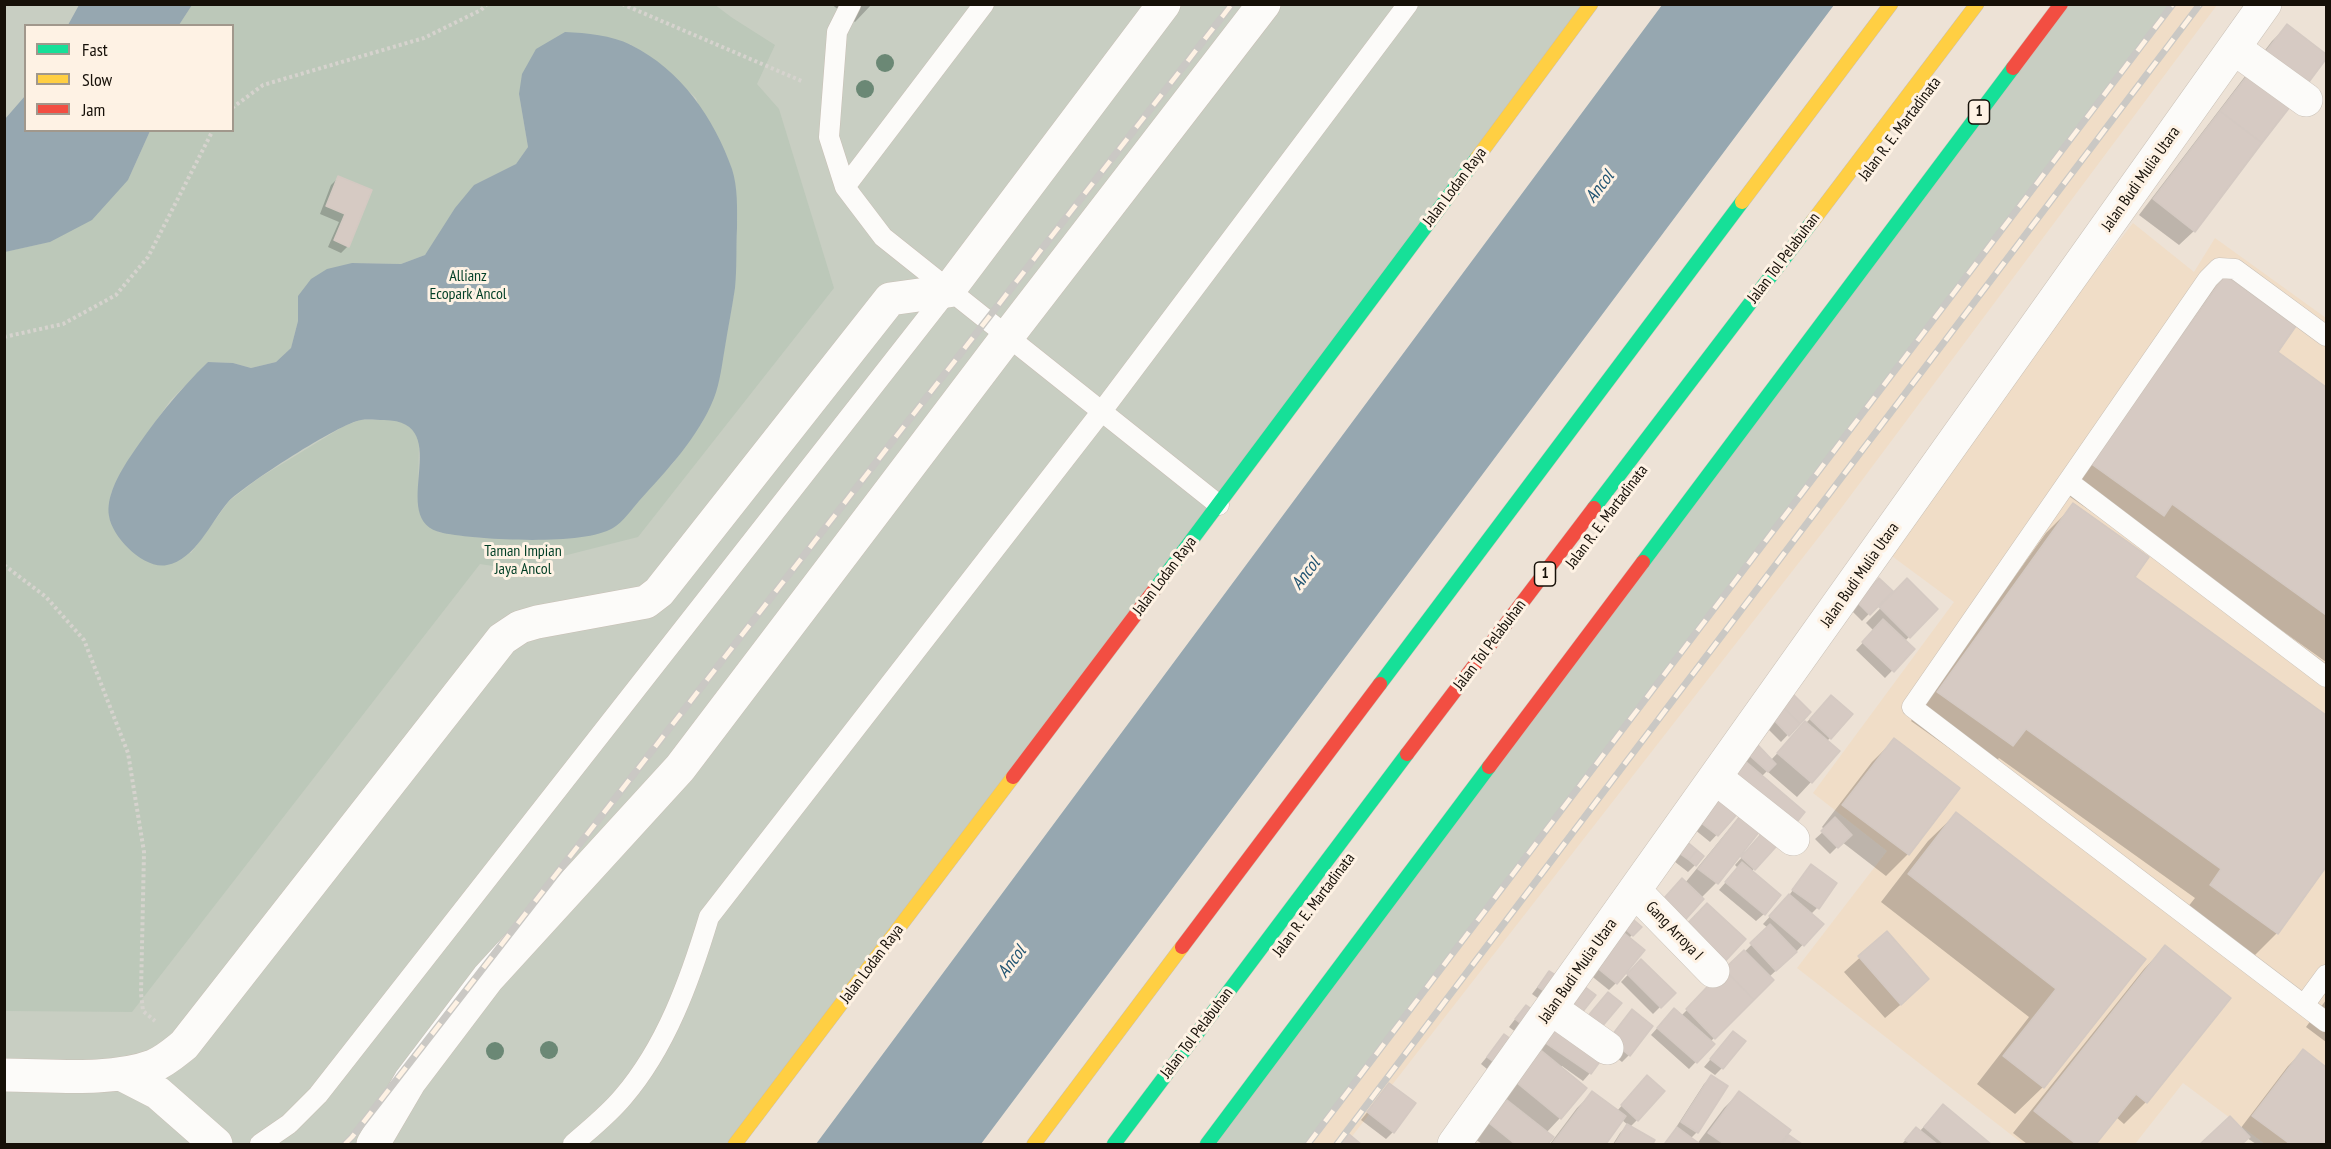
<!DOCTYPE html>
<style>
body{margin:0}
#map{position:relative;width:2331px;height:1149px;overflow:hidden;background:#ede2d6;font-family:"PT Sans Narrow",sans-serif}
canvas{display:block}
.frame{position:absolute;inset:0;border:6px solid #161008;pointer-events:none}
.legend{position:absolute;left:24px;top:24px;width:210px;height:108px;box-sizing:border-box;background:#fef2e4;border:2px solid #a1988c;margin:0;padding:8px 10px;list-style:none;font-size:18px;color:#161008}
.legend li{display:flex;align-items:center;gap:12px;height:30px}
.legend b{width:30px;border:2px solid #a1988c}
</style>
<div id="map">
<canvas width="2331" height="1149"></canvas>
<div class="frame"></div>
<ul class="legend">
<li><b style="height:8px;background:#16e098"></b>Fast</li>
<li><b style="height:8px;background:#ffcf43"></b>Slow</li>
<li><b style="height:8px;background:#f24e42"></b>Jam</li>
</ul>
</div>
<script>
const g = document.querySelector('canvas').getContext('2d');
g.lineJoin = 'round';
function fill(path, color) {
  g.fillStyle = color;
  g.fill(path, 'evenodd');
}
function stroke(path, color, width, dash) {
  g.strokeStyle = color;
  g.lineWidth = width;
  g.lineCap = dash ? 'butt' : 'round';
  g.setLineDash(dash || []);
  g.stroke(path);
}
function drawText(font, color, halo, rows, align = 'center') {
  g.font = font + ' "PT Sans Narrow",sans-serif';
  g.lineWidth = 6;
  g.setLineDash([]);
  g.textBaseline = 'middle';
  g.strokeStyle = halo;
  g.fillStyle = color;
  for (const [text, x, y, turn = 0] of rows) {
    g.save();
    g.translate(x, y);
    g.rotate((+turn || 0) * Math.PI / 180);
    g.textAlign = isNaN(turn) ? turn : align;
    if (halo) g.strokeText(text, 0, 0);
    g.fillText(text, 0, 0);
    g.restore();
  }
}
fill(new Path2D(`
 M2062 5H2217L1836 515 1346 1144H1208Z
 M2133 223 2194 272 2215 238 2326 318V1144H2265L2183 1083 2135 1144H2023L1797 968 1887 851 1813 793 1954 602 1881 548Z`), '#f0ddc7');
fill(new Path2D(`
 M4 5H1590L734 1144H5ZM26 26H232V130H26Z
 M2061 5H2173L1308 1144H1207Z`), '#c8cec2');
fill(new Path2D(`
 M714 4 731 17 775 45 757 84 779 109 834 288 638 537 512 569 480 564 132 1012 5 1011 4 252 50 242 128 180 150 131 232 130V26L179 25 192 5ZM630 44 659 63 696 98 737 221 735 286 728 328 721 368 703 421 674 462 613 528 562 539 482 538 438 532 418 504 419 439 413 429 398 420H360L344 426 259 478 229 501 191 553 109 517 111 493 124 467 170 401 208 362 233 363 251 368 276 362 291 348 298 321V296L352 263 401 264 425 255 474 185 516 164 528 147 519 94ZM338 177 372 191 349 246 334 240 345 214 326 206Z`), '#bcc8b9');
fill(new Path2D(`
 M79 5V4L192 5 179 25H68Z
 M1662 5H1834L981 1144H816Z
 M565 32C587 33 611 35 631 45 681 70 714 118 732 169 738 188 737 209 737 228 736 248 737 269 735 288 732 308 728 328 725 347 722 364 720 383 714 398 698 438 667 470 639 501 632 509 623 522 613 528 584 546 478 540 443 533 383 521 459 421 384 420 377 420 368 419 361 420 340 423 244 485 228 502 211 522 195 560 167 565 144 570 112 537 109 516 106 497 118 476 128 460 152 424 177 392 208 362L233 363 251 368 276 362 291 348 298 321V296L311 279 327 269 352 263 401 264 425 255 455 208 474 185 516 164 528 147 519 94 522 74 536 49Z
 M25 96 26 130 150 131 128 180 92 220 50 242 5 252V119Z`), '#96a7b0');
fill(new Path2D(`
 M831 4H872L855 22Z
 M2287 26 2326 57 2194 231 2179 245 2139 215 2272 41Z
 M338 178 370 191 348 246 341 253 328 247 339 222 320 214 331 185Z
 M2225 277 2276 352 2326 389V662L2145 533 2135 542 2063 492 2197 305Z
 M2074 505 2133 577 2326 717V865L2277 933 2249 961 2183 913 2195 898 1999 758 1984 773 1911 721 2046 533Z
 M1879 580 1891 591 1862 621 1851 610Z
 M1907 581 1936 609 1904 642 1913 649 1885 678 1856 650 1874 631 1866 623Z
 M1793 696 1809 712 1781 742 1765 726Z
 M1824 704 1830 738 1826 742 1811 782 1797 797 1767 771 1761 777 1782 838 1751 872 1764 914 1756 921 1719 890 1738 868 1735 865 1761 836 1757 832 1716 883 1701 898 1685 883 1739 817 1736 814 1710 842 1694 829 1714 795 1758 748 1771 760Z
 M1894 740 1958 789 1908 854 1886 876 1842 842 1830 854 1815 839 1825 830 1822 827 1872 762Z
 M1956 814 2143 959 2043 1087 2015 1114 1977 1084 2029 1017 1881 902 1928 841Z
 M1678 849 1695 865 1688 872 1670 858Z
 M1811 866 1817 908 1810 915 1821 925 1796 952 1769 977 1772 980 1710 1042 1713 1044 1689 1069 1651 1035 1667 1017 1681 1016 1768 928 1763 924 1787 898Z
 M1640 927 1629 938 1616 983 1609 990 1584 970 1613 931Z
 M1887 933 1913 994 1885 1018 1844 972Z
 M2165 947 2146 1102 2124 1124 2116 1117 2094 1144H2027L2013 1133 2144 969Z
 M1641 961 1674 993 1653 1014 1621 982Z
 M1549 972 1546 1004 1532 994Z
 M2326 1000V1042L2306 1027Z
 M1519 1014 1521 1036 1509 1027Z
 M1625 1018 1629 1055 1622 1062 1603 1047Z
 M1568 1027 1594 1034 1590 1073 1583 1081 1562 1066 1560 1068V1118L1546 1133 1552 1137 1546 1144H1482L1475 1139 1507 1102 1497 1094 1553 1029Z
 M1733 1033 1722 1068 1715 1075 1704 1067Z
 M1504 1036 1493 1074 1481 1064Z
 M2303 1051 2326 1069V1144H2256L2247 1138 2240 1144H2202L2230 1118 2240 1129 2288 1066Z
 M1711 1077 1697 1132 1690 1139 1697 1144 1724 1108 1739 1093 1789 1131 1778 1144H1664L1676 1130 1675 1129 1704 1084Z
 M1389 1085 1393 1132 1386 1139 1361 1120Z
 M1640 1085 1637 1120 1630 1127 1653 1140 1651 1144H1613L1620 1133 1628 1125 1622 1120 1604 1144H1550L1577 1108 1592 1093 1617 1111Z
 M1943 1106 1988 1144H1902L1909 1136 1919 1132Z`), '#0003');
const building = new Path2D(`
 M2287 24 2326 54V59L2300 94 2258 62Z
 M2258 62 2300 94 2262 143 2220 111Z
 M2220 111 2262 143 2195 232 2153 199Z
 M338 176 372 190 349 247 334 240 345 214 326 206Z
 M2225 275 2296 326 2278 352 2326 387V615L2172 504 2164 516 2090 463Z
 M2073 503 2149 557 2135 577 2326 715V867L2278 934 2210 885 2221 869 2026 729 2013 746 1937 692Z
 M1879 578 1893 591 1870 615 1857 602Z
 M1907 578 1938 609 1910 638 1879 607Z
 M1883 619 1915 649 1894 672 1862 642Z
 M1793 694 1811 712 1800 724 1782 706Z
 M1831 695 1853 714 1831 739 1810 719Z
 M1782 706 1800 724 1789 736 1771 717Z
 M1805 721 1840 751 1812 783 1777 753Z
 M1894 738 1960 788 1909 855 1842 805Z
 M1758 745 1776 764 1768 772 1749 755Z
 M1744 760 1805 812 1789 832 1727 779Z
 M1722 796 1740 811 1718 836 1700 822Z
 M1748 806 1767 822 1718 884 1698 869Z
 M1956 812 2146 959 2044 1088 2003 1056 2056 989 1908 874Z
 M1835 817 1852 835 1838 848 1821 831Z
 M1769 825 1784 838 1755 870 1741 857Z
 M1685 840 1697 850 1689 860 1676 851Z
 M1697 850 1704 856 1696 866 1689 860Z
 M1742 862 1781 895 1765 915 1725 882Z
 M1811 864 1837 883 1819 909 1792 890Z
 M1682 878 1704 899 1678 928 1656 907Z
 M1789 894 1824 924 1804 946 1769 916Z
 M1707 903 1746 939 1719 968 1680 931Z
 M1627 914 1642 927 1633 936 1619 923Z
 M1770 924 1797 952 1776 971 1750 943Z
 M1618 928 1645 950 1617 984 1590 962Z
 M1887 931 1929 979 1901 1005 1858 956Z
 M2165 945 2231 998 2147 1103 2136 1094 2096 1144H2076L2034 1111Z
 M1744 950 1774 980 1754 1000 1724 969Z
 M1641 959 1676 993 1661 1008 1627 974Z
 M1724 969 1754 1000 1715 1039 1686 1009Z
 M1549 971 1565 981 1554 997 1538 987Z
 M1584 986 1596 995 1577 1019 1565 1010Z
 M1608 992 1622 1003 1595 1035 1582 1023Z
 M1526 1005 1540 1015 1529 1030 1515 1019Z
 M1674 1008 1715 1044 1697 1063 1657 1028Z
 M1632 1009 1653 1026 1630 1056 1609 1039Z
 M1560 1020 1607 1052 1591 1074 1544 1042Z
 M1733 1031 1746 1041 1723 1069 1710 1059Z
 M1504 1034 1519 1045 1502 1068 1487 1057Z
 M1537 1047 1587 1088 1561 1119 1511 1078Z
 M2303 1049 2326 1067V1144H2290L2252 1116Z
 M1647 1075 1665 1091 1638 1121 1621 1105Z
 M1711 1075 1728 1086 1698 1133 1681 1122Z
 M1389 1083 1416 1103 1394 1133 1367 1112Z
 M1592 1091 1626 1116 1606 1144H1552Z
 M1739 1091 1791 1130 1780 1144H1724L1708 1133Z
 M1507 1100 1554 1137 1548 1144H1515L1489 1123Z
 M1943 1104 1991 1144H1944L1924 1127Z
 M2230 1116 2250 1137 2242 1144H2200Z
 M1627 1124 1655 1140 1653 1144H1615Z
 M1677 1127 1700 1144 1665 1143Z
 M1916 1127 1937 1144H1911L1905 1140Z
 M1349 1134 1361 1144H1340Z
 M1789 1135 1802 1144H1782Z`);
fill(building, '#d6cac3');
stroke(building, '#d4c9c2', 1.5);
const lane = new Path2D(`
 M851 4 837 32 829 137 845 187 883 237 1219 505
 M845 187 984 4
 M2326 336 2235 269 2219 268 2208 279 1912 707 2326 1022
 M2069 482 2326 677
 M2304 1005 2326 975
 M260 1144 289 1124 318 1095 948 291
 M573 1144C590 1129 608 1115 623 1097 666 1047 690 980 709 917L1102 411 1408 4`);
const street = new Path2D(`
 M2234 48 2306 100
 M1716 778 1793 839
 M1635 891 1713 971
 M1552 1009 1607 1048
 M121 1074 158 1093 216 1144
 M4 1075C50 1075 110 1082 153 1066 165 1061 174 1053 184 1045L502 639 520 627 537 622 646 602 659 592 890 299 948 291 1164 4
 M373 1144 410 1081 488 978 680 768 1007 337 1264 4
 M1454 1144 2265 4`);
const fast = new Path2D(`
 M1594 508 1812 222
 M1643 562 2013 68
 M1155 589 1477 158
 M1380 684 1742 202
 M1114 1144 1407 754
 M1207 1144 1489 767`);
const slow = new Path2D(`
 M1477 158 1591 4
 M1742 202 1891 4
 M1812 222 1977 4
 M735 1144 1013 777
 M1034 1144 1182 947`);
const jam = new Path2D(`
 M2013 68 2061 4
 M1407 754 1594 508
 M1489 767 1643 562
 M1013 777 1155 589
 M1182 947 1380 684`);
stroke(lane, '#c8bfb5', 21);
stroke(street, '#c8bfb5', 34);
stroke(fast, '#c8bfb5', 15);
stroke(slow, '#c8bfb5', 15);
stroke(jam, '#c8bfb5', 15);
stroke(new Path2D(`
 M622 4 804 82
 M232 108 263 85 424 38 481 10 487 4
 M4 337 63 324 116 295 148 257 213 130
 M4 565 46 597 84 640 128 753 144 852 141 993 143 1011 155 1021`), '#d6d3ce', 4, [3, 3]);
stroke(lane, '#fcfbf9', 20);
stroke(street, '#fcfbf9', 33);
stroke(fast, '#16e098', 14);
stroke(slow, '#ffcf43', 14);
stroke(jam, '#f24e42', 14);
const rail = new Path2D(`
 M345 1144 352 1137 1232 4
 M1308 1144 2173 4
 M1337 1144 2200 4`);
stroke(rail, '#cac8c4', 7);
stroke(rail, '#fef2e4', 4.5, [14]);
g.fillStyle = '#6b8875';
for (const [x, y] of [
 [885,63],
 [865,89],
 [549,1050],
 [495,1051]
]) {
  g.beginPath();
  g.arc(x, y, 9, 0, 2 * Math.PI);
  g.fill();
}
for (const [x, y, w] of [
 [1979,112,21],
 [1545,574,21]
]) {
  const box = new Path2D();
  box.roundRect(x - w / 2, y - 12, w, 24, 4.5);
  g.fillStyle = '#fef2e4';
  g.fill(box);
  stroke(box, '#161008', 1.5);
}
drawText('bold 15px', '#161008', null, [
 ["1",1979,112],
 ["1",1545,574]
]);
drawText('16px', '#161008', '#fef2e4', [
 ["Jalan R. E. Martadinata",1900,129,-53],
 ["Jalan Budi Mulia Utara",2141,179,-55],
 ["Jalan Lodan Raya",1455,187,-53],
 ["Jalan Tol Pelabuhan",1784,258,-53],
 ["Jalan R. E. Martadinata",1607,517,-53],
 ["Jalan Budi Mulia Utara",1860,575,-55],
 ["Jalan Lodan Raya",1165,576,-53],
 ["Jalan Tol Pelabuhan",1490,645,-53],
 ["Jalan R. E. Martadinata",1314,905,-53],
 ["Gang Arroya I",1674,931,46],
 ["Jalan Lodan Raya",872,964,-53],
 ["Jalan Budi Mulia Utara",1578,971,-55],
 ["Jalan Tol Pelabuhan",1197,1033,-53]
]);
drawText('16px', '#013e25', '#fef2e4', [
 ["Allianz",468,276],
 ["Ecopark Ancol",468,294],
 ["Taman Impian",523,551],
 ["Jaya Ancol",523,569]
]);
drawText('italic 18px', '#235673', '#fef2e4', [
 ["Ancol",1600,187,-53],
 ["Ancol",1306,574,-53],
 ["Ancol",1012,962,-53]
]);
</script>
